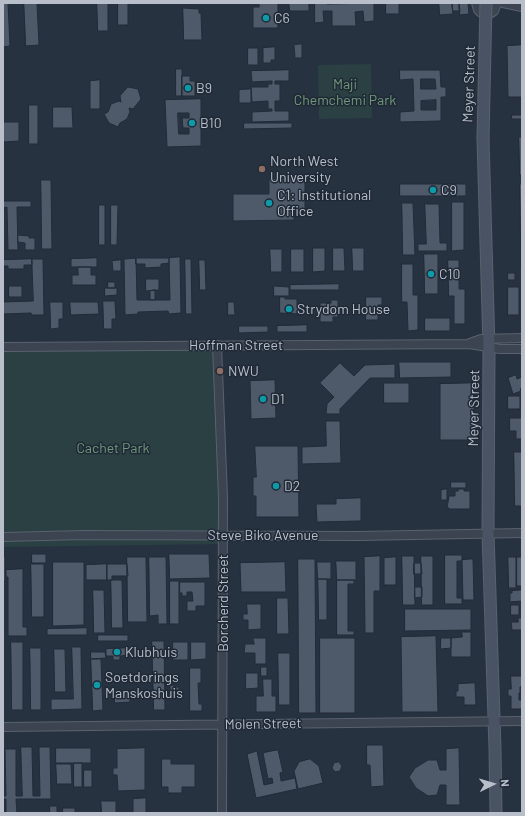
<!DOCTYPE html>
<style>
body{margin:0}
#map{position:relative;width:525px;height:816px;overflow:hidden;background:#273241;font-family:Barlow,sans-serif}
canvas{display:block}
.frame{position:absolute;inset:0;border:4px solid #b8bfcb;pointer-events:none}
.north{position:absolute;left:473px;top:764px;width:40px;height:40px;-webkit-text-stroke:3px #202936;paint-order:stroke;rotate:85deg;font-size:11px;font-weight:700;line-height:16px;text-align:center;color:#b8bfcb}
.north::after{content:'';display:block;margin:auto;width:14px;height:18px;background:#b8bfcb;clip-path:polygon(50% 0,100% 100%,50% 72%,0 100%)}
</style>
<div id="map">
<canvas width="525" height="816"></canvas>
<div class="frame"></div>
<div class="north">N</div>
</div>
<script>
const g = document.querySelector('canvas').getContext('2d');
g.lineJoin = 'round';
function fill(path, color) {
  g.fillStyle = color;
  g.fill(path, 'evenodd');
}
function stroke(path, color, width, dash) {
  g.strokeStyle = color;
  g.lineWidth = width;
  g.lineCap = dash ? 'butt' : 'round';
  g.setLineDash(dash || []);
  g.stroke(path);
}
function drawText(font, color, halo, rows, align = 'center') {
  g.font = font + ' Barlow,sans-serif';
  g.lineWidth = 3;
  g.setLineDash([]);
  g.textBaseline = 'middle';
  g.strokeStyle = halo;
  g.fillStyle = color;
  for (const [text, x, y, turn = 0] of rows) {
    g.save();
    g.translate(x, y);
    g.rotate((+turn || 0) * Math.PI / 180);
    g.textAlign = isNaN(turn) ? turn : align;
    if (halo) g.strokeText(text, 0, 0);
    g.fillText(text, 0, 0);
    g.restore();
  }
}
fill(new Path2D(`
 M371 64 372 118 319 119 318 65Z
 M219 349 222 544 3 547V351Z`), '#2a4043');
const building = new Path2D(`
 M3 3H8L10 46 3 47Z
 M24 3H37L39 45 26 46Z
 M97 3H108V31H98Z
 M118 3H128V25H118Z
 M259 3H278V28H253V7H259Z
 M289 3H309V11H290Z
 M315 3H327V4L374 3V21L364 22 363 11 355 12 356 26H332V11H323L324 22 315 23Z
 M386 3H399V14H386Z
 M439 3H452L453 14 440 15Z
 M452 3H459L460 11H453Z
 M459 3H468L469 14 460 15Z
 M183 8 199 9V13H201L202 40H184Z
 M302 44V58H295L294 45Z
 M522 45V97H508L507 46Z
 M275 47V60H271V63H263V48Z
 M248 48H258V65H248Z
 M176 69H182V96H176Z
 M289 70V81H275V84H280V101H275V111H289V121L252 122V112L272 111V109H268V101L252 102 251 87H268V84H272V81L252 82 251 71Z
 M400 70H440L441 87H446V97H441V121L400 122V112L414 111 413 79 400 80ZM421 79H435L436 89H421ZM436 100V110H421V101Z
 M182 76H190V81H195V96H182Z
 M100 80V109H90V81Z
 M128 87 138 89 141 99 133 109 129 108 130 112 127 119 120 123 118 127 109 123 104 114 108 112 111 104 119 101 121 102 120 96Z
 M251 89V103H239V90Z
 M201 99V146L167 147 165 100ZM178 113H189V118H182L183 128H189V134H179Z
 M29 105H38V144H29Z
 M53 107H72L73 128H53Z
 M512 115H522V119H512Z
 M3 122H19V141L3 142Z
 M244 123H292V128L244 129Z
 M519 137H522V175H520Z
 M305 178V211H294V220L233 221V194H269V179Z
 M41 180H51L52 249H42Z
 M400 184H466V196H400Z
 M520 184H522L521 266Z
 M3 201H31V207H17L18 250H8L7 207 3 208Z
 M452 202H464V250L452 251Z
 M402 203H413L415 255H403Z
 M425 204H439L440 243H447V251H418V244H426Z
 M99 205H105V245H99Z
 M111 205H118L117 245H111Z
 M18 235 29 236V238H35V250H25V243L18 242Z
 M313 248H325V271L313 272Z
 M333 248H344L345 271H333Z
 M352 248H364V271H353Z
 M270 249H282V272H271Z
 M291 249H304V272H291Z
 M424 254H438V294H425Z
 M180 257 181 313 169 314 168 311 138 312V314L125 315 124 259 136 258 137 300H170L169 258Z
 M97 258V267H71V259Z
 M136 258H169V263L161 264V267L145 268V264H136Z
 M32 259V265H24V269H8V266H3V260Z
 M32 259H43L44 315H32L31 313 3 314V302L33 301Z
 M185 259H191L192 314H186Z
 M121 260V271H113L112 261Z
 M199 260H205L206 290H200Z
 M448 260H459V289H465V324H454V296H449Z
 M402 264H413V295H418V330L408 331 407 302H402Z
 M78 267H91V275H96V285H72V275H78Z
 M508 273H515V280H508Z
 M146 279H159V290L146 291Z
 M108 282H115V288H108Z
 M339 284V290H290V285Z
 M9 286H22V297H9Z
 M274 286 289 287V296H274Z
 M508 287H519V315H508Z
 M105 288H117V295L105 296Z
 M155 290V300H150V291Z
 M280 297H285V299H297V305H298L299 314 280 313Z
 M366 297H382V305H378V320H366Z
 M331 300H338V317H333V322H320V303H331Z
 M103 301H115L116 319H112V329H104Z
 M50 302H63V319H59V328L51 329Z
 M70 302H98L99 314 71 315Z
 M228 302H234L235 315H228Z
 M425 318H450V331H425Z
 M307 325V332H277V326Z
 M239 326H268V332L239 333Z
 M399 362H451V377L400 378Z
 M340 363 354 376 365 365 395 364V378H370L340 409V414H326L327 404 334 397 320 383Z
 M516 375 517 379 522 377V388L520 389 521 391 513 394 508 378Z
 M275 380 276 418 251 419 250 381Z
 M384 383H409V403H384Z
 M474 383V440H440V384Z
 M508 396H520V409H508Z
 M510 418H522V439H516V431H510Z
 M326 421H340L341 463 302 464V447L326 446Z
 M255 446H298L299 517H256V496H253V477H256Z
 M514 452H522V506H515Z
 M451 482H466V488H451Z
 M447 489V500H441V490Z
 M458 489H464V491H470V509H449V508H447L449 496H455V491H458Z
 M361 498V521L317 522 316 504H336V499Z
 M32 554H46V563H32Z
 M169 554H209L210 578 170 579Z
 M445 555H462V561H457V598H462V604H445Z
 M3 556H5V581H3Z
 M380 556V591H374V633H365L364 557Z
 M402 556H414L415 605H403Z
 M421 556H433V605H422Z
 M127 557H146L147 622H128Z
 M149 557H166L167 624H158V615L150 616Z
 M396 557V585H384V558Z
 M508 557H516V588H509Z
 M517 557H522V586H517Z
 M298 559H315L316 713H299Z
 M473 559 474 600H463L462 560Z
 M336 561H356V580H337Z
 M53 562H84V625L53 626Z
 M285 562 286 592H241L240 563Z
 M317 562H331V579H318Z
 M414 563H421L422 574H414Z
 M31 564H44V617H32Z
 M107 564V580H86V565Z
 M107 564H127L128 576H112V580H107Z
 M23 569V627H27V636H8V577H6V570Z
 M318 579H327V620H319Z
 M111 580H122L123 628H112Z
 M337 580H354V584H348V631H354V635H337Z
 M170 581H179V624H170Z
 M180 582H205V606H196V611H187V601H193L192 592H187V596H182V593H180Z
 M415 587H422V597L415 598Z
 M93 590H104L105 633H94Z
 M522 590V601L510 602V593H512V591Z
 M277 598H288L289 634H277Z
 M247 604H261V629L248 630V620H243V614H247Z
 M511 605H519V615H511Z
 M405 609H471V630L405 631Z
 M518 618H522V630H512L511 622H518Z
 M87 628V635H47V629Z
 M462 632H471V657H451V638L462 637Z
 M98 635H128V641H98Z
 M436 636 438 712H402L401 637Z
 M253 638H266V664H255V653H244L245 644H254Z
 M320 638H355V713H320Z
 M441 638H451V648L441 649Z
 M152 641H164L165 710H154Z
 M11 642H23V710H12Z
 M173 642H188V660H173Z
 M191 642H206V659L191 660Z
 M72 647H81L82 709 51 710V699H73Z
 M30 648H41V710H31Z
 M128 648V655L120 656V660H113V656H106V649Z
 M54 649H65L66 692H55Z
 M91 652H105L106 658 91 659Z
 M278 653H290V705H279Z
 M91 659H101L103 710 93 711Z
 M261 667H267V676H261Z
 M190 668H201V683H198L199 704H202V711H190Z
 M246 673H258V688L246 689Z
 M511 676H522V686L520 687V693H519V700H522V709H511V696H508V689H511Z
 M263 679H272V696H276V712H256V696H263Z
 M475 683 476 705H464V697H456V691H458V684Z
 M174 685V687H179V690H176V696H170V686Z
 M114 691H130V702L115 703Z
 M367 745H383L384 786 371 787 370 765H367Z
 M21 747H32L33 796H40L39 747H50L51 799H16L17 813H6V799H3V796H6L5 749H16V796H22Z
 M56 748H91V763H56Z
 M145 748V790L118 791 117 775H113V768H117V749Z
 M459 748 460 805H446V785H440L437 795 428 796 416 788 409 777 415 768 428 760H437L440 770H446V749Z
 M278 750 283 772 280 773 281 781 295 778 297 789 256 798 247 754 257 751 264 785 273 783 272 778 268 779 263 753Z
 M162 759H171V764H195V787H182V793H168V787H162Z
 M310 759 319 766 323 783 298 789 294 771 299 762Z
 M339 762 342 766 340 771 335 772 332 768 334 763Z
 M74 763H82V787H74Z
 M56 764H71L72 784H57Z
 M84 770H92V787H84Z
 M146 798V813H133V799Z
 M101 801H116V813H102Z
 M50 806H57V813H50Z
 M63 808H75V813H63Z`);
fill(building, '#4e5969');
stroke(building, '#222b38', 1);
const street = new Path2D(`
 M476 3 478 10C483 16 489 15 494 11L497 3
 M503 3 522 7
 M470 343 481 339 522 338
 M217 345 223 498 222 813
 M3 347 469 344 500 349H522
 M3 537 84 535 358 536 522 533
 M3 727 522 721`);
const secondary = new Path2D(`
 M483 139 489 348 488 533 495 749 496 813`);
stroke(street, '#59626e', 10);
stroke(secondary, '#59626e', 13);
stroke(street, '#3b4450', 8);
stroke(secondary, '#4a5363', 11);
const secondaryBridge = new Path2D(`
 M483 139 486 3`);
stroke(secondaryBridge, '#59626e', 13, []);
stroke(secondaryBridge, '#4a5363', 11);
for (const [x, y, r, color] of [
 [266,18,4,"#0f9aa8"],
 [188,88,4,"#0f9aa8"],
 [192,123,4,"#0f9aa8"],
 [262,169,4,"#8d6e63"],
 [433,190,4,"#0f9aa8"],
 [269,203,4,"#0f9aa8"],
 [431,274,4,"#0f9aa8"],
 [289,309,4,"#0f9aa8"],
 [220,371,4,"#8d6e63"],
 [263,399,4,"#0f9aa8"],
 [276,486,4,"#0f9aa8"],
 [117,652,4,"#0f9aa8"],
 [97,685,4,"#0f9aa8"]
]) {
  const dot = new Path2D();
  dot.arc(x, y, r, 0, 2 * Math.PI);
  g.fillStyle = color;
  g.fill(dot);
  stroke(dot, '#202936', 1.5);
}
drawText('14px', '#b8bfcb', '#202936', [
 ["C6",274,18],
 ["B9",196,88],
 ["B10",200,123],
 ["North West",270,161],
 ["University",270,177],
 ["C9",441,190],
 ["C1: Institutional",277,195],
 ["Office",277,211],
 ["C10",439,274],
 ["Strydom House",297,309],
 ["NWU",228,371],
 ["D1",271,399],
 ["D2",284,486],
 ["Klubhuis",125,652],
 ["Soetdorings",105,677],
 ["Manskoshuis",105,693]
], 'left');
drawText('14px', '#709a7b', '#202936', [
 ["Maji",345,84],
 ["Chemchemi Park",345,100],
 ["Cachet Park",113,448]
]);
drawText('14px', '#b8bfcb', '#202936', [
 ["Meyer Street",469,84,-88],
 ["Hoffman Street",236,345],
 ["Meyer Street",474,408,-89],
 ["Steve Biko Avenue",263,535],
 ["Borcherd Street",223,603,-90],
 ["Molen Street",263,724,-1]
]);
</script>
